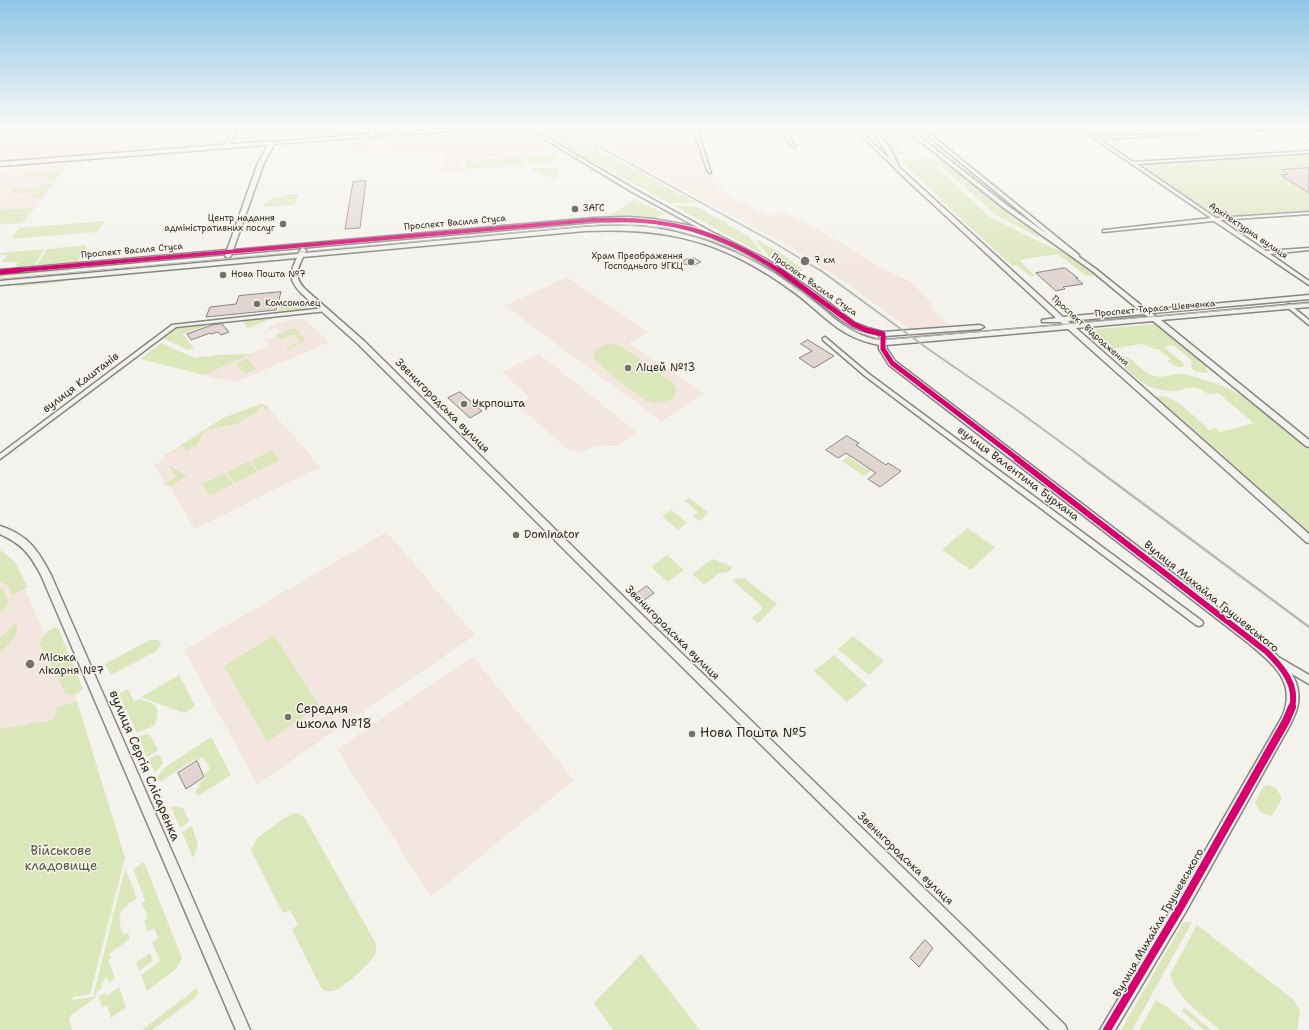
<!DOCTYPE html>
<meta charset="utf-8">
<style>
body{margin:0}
canvas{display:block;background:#f4f2ec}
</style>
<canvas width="1309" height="1030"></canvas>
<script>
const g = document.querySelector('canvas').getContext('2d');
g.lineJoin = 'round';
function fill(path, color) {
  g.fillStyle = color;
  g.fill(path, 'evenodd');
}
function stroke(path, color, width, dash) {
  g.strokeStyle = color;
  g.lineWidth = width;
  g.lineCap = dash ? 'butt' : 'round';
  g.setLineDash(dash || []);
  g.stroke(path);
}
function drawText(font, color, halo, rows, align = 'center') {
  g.font = font + ' "Shantell Sans",sans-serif';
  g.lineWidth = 3;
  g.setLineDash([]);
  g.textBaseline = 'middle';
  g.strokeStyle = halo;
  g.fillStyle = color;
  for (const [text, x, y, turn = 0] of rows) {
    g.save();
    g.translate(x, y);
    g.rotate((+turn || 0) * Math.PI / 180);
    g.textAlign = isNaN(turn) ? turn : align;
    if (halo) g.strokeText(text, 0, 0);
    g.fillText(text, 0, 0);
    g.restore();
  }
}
fill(new Path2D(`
 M0 126H195L186 148 0 162Z
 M298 126H470L292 139Z
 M517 126 566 154 561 158 545 155 462 160V171L437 173 444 166V153L388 155V150L345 153 348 140Z
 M564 126H692L708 171 718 187 730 196 770 216 781 211 835 239 881 268 911 282 933 304 930 306 949 325 911 330 852 287 793 248Z
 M69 164 25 223 0 225V170Z
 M567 277 648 332 629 343 705 394 661 421 505 306Z
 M292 319H304L329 342 236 382 227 378 224 380 204 375 270 345 267 341H264L275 336 274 335 280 332 277 328 270 330 267 327Z
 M539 354 591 395 637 433 615 446 601 445 582 451 569 450 519 407 524 401 530 398 502 372Z
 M261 404 266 405 321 467 195 529 168 484 166 485 154 465 161 462 160 459 223 418Z
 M387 532 475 635 257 784 184 650Z
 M0 554 17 571 42 628 77 701 55 708 56 712 53 720 0 729Z
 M473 657 574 780 431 897 337 749Z`), '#f3e6df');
fill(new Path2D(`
 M528 126H553L697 203H669Z
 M886 126 901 128 914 139V141L909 137 890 139 899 143V144L894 145 906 156C894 156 888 140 880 133V129Z
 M1309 154V212L1215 218 1136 164Z
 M547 156 559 158 552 163 529 165 527 157Z
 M522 157 524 165 466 169 465 161Z
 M898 158 911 160 934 158 943 161 967 181 976 185 1014 217 1062 249 997 216 939 164 934 165 990 217 1046 245 1063 252 1085 266 1093 274V276L1085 275 1058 254 1019 260 1035 276H1030L1017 265 1013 266 974 231Z
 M554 167 557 168 559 176 557 178H552L532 170 534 168Z
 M63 171C58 178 54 180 46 181L50 175 23 177 26 173Z
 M48 182 53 184 41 198 0 202V201L30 199 35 192 10 194 14 189 44 187 38 186Z
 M290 194H298L296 203 293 205 267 207 263 205 274 198Z
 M634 199 664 213V214L655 218 606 216 605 215 615 213Z
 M674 206H696L703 210 748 236 764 255Z
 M33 208 22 222 0 224V210Z
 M104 221 97 232 11 239 19 228Z
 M755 239 781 253 803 270 794 273 771 259Z
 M87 245 77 262 37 265 47 249Z
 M45 249 34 265 15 267 18 262H2L7 255H0V253Z
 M120 264 122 265 0 277V275Z
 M63 279 64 282 15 287 20 283Z
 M299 301 308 307 306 309 278 312 281 303Z
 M276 317 248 328 242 320Z
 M203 323 206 326 183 334 194 348 188 350 163 338 176 327Z
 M1155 324 1206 366 1208 373 1197 372 1191 368 1192 361 1173 345 1164 347 1183 363 1184 365 1183 367C1177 368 1172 364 1167 361L1171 359 1158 349H1154L1146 345 1140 344 1108 350 1104 348 1085 330Z
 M290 329H296L305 339V341L287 350 286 348 301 342 294 334 281 340 276 335Z
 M161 343 195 358 218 355 251 354 204 375 140 359Z
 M606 344 619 345 624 348 672 382C686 398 661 406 648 401 638 397 601 367 594 358 592 350 598 347 606 344Z
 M1123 356C1136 359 1141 373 1154 376 1164 379 1174 372 1184 374 1197 378 1210 381 1222 386 1252 398 1284 429 1309 449V534L1155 397C1172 391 1197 419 1209 430L1216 428 1220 432 1254 423 1218 393 1208 394C1191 380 1183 393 1167 391 1147 389 1131 375 1118 361L1119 358Z
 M248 359 255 369 247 373H244L235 364 244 360Z
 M261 404 266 405 269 408 267 409 264 406 257 409 259 412 245 418 239 423 207 430 203 434 197 445 186 451 183 446 163 457 223 418Z
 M272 450 280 460 258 471 251 461Z
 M850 455 852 457 850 458 867 469 869 468 871 470 864 476 842 461Z
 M249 461 257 472 235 483 227 472Z
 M168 465 183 473 186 476 170 487 168 484 166 485 164 483 176 477Z
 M225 473 233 484 210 496 202 484Z
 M689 498 708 512 705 515 706 516 699 521 693 516 698 512 685 501Z
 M671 510 687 523 678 530 662 516Z
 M967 528 995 547 971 570 942 550Z
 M0 550 14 561 28 587 12 595 7 585 0 581Z
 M667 555 684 570 668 582 651 567Z
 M713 559 733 567 728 572 719 573 704 585 692 574Z
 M744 578 777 604 758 623 752 618 761 610 762 606 733 581V579Z
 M0 587 4 590 9 603 0 613Z
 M16 623C21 636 8 645 0 653V638Z
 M56 627 58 628 83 689 78 693 70 696 65 693 46 654 40 645C41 637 48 629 56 627Z
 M274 635 319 706 267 742 224 666Z
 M853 636 884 661 869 675 838 649Z
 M150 640H158L160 642 161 645 156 651 111 675 105 664Z
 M834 655 867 685 847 702 814 671Z
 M179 675 195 706 184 713 141 697Z
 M128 689 134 702 139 699C157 705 161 705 155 725L137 733 119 694Z
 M77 701 125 858 90 994 73 997 72 1000 93 997 125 868 137 898C119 910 116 914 123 935L128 933 130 939 109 954 111 958 108 960 115 978 109 983 107 976 101 984 102 988 96 992 95 998 71 1015 69 1019 72 1030H0V729L53 720 56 712 55 708Z
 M147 734 151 737 158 750 147 757 139 737Z
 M211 737 231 775 198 796 195 791 200 787 198 784 206 778 204 774 210 769 203 757 196 761 195 759 160 782 157 778 164 768Z
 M157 755 160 756 163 763 155 773 149 759Z
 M1268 785 1276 788 1282 798 1272 816 1261 813 1255 803 1263 787Z
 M177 806 184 809 189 822 180 828 171 807Z
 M295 813 300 814 305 818 376 944C376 948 377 952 374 956 370 964 342 989 333 991 328 992 326 991 321 988L292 930 298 924 290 910 283 913 251 850 257 838 286 817Z
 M192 826 198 845 193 858 182 832Z
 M144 862 182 958 177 968 147 991 141 975 160 961 152 942 158 938 154 928 148 932 144 921 148 918 142 903 145 900 133 869Z
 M1185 922H1192L1132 1030H1121L1183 923Z
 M1197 925 1294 1000 1300 1012 1297 1030H1220C1200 1013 1179 1000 1170 975Z
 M150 953 153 961 139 971 136 963Z
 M641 954 700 1030H613L594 1003Z
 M119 987 126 1007 111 1018 107 1005 102 1008 99 997 105 993 107 996Z
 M197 988 198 993 196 997 152 1030H142Z
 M1156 1000 1167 1007 1195 1030H1139Z
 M1184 1007 1211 1030H1204L1182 1011Z`), '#dbe6bb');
const building = new Path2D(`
 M1309 168V193L1281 175 1288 174 1282 170Z
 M366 181 360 228 345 229 353 182Z
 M689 258H694L701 262 692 266 680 263Z
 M1065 268 1078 278H1076L1083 284 1063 287 1065 289 1056 291 1036 273Z
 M281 292 276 310 206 317 210 307 236 304 239 296Z
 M222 324 229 332 221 335 218 332 211 334 210 333 191 340 187 334 212 325Z
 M808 340 834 356 814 368 799 358 812 351 801 344Z
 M460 392 482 411 470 418 448 398Z
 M847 436 859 443 856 445 886 465 888 463 901 471 880 487 868 479 876 473 846 453 838 458 826 450Z
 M647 586 654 593 643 601 636 594Z
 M197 761 204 777 186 789 178 773Z
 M925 940 933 948 919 967 910 958Z`);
fill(building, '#e1d5d2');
stroke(building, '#858582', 1);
const street = new Path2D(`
 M234 126H238L228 147 225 148 224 147Z
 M371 126H375L374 134 486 126H499L497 127 272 144 270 143 272 142 370 134Z
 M523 126H527L636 190 719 236 715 237 632 192Z
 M692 126H696L711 173 708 172Z
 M781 126H785V129L795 146 794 147 791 146 781 129Z
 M851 126H855L898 167V169H896Z
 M916 126H920L1079 255V257H1075Z
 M1076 126H1080L1097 137 1309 126V127L1294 128 1309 136V139L1289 128 1100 139 1133 162 1309 151V153L1137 164 1216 218 1309 212V214L1220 220 1266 251 1309 248V250L1270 254 1309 281V285L1214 221 1103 232V230H1105L1211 218Z
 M1289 304 1309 320V325L1287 307V305Z
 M325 308 327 309V311L176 327 0 459V454L172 325Z
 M825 337 869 374 1202 621 1203 623 1202 625 1199 626 1196 625 865 376 823 340V338Z
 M1280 658 1309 675V684L1277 665 1276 662 1277 659Z`);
const secondary = new Path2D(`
 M869 126H873L891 150 899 167 1063 317 1139 310 1092 271 1004 208 901 126H906L1008 206 1096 269 1147 310 1309 295V299L1152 313 1156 317 1309 303V307L1161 320 1309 440V447L1306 446 1153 321 1076 328 1309 534V543L1306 542 1068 329 886 345 887 349 895 361 1255 636C1275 653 1303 674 1298 704 1297 711 1293 718 1290 725L1185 913 1115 1030H1100L1175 903 1282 717C1298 682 1272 663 1247 642L889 365 879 349V345C838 337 826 316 795 293 726 242 670 227 585 231L303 257C296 272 294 278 306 290L364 341 637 610 1065 1025 1067 1030H1050L661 646 358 344 301 293C289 280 289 274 297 258L0 285V281L298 254 301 249 303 248 306 250 305 253 585 227C605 226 625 225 646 227 703 234 754 257 801 291 827 310 845 334 879 340L880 335C870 333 860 331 851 326 833 315 817 300 800 287 756 256 708 229 654 222 634 220 613 221 593 222L232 254 230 257 228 258 225 256 226 254 0 274V270L227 250 258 163 268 145 0 166V162L272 141 275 143 264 163 233 250 593 218 628 217 654 219 692 226 718 235 766 259 812 290 855 323 868 328 883 332 980 325 984 327 980 329 885 336 886 340 1064 325 1060 322H1042V320L1056 318 895 169 885 150ZM1144 314 1148 317 1071 324 1068 321Z
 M0 526C28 535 38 550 51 575L250 1030H236L41 575C30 554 22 544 0 534Z`);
stroke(street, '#858582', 3);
stroke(secondary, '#858582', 3);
fill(street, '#f2f1ed');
fill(secondary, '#f2f1ed');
stroke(new Path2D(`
 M1286 126 1309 140
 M0 279 609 224 667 228 713 241 732 249 772 271 854 331 882 340 1309 303`), '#b8b7b5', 1);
stroke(new Path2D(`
 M561 126 773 242 821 271`), '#b8b7b5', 1.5);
stroke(new Path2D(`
 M820 270 931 351 1014 408 1085 460`), '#b8b7b5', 2);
stroke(new Path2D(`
 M1083 459 1309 627`), '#b8b7b5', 2.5);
stroke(new Path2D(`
 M10 271 593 220C669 217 716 230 780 271`), '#d6006c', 4);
stroke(new Path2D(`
 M779 270 853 324 866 330 883 334V349L892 363 1019 460
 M0 272 21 270`), '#d6006c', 5);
stroke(new Path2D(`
 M1017 459 1267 652C1282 667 1298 685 1292 708`), '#d6006c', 6);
stroke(new Path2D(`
 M1107 1030 1180 908 1286 721 1292 707`), '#d6006c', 8);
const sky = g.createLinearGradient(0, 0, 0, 270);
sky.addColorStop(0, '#8ec5e7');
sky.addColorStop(0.47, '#faf9f6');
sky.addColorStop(1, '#faf9f600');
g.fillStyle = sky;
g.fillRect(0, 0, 1309, 270);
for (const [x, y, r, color] of [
 [575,209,4,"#71716f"],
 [283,224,4,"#71716f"],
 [805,261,5,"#71716f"],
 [691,262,4,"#71716f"],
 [223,275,4,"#71716f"],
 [257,304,4,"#71716f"],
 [628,368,4,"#71716f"],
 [464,404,4,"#71716f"],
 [516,535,4,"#71716f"],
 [30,664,5,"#71716f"],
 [288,717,4,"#71716f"],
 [692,734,4,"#71716f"]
]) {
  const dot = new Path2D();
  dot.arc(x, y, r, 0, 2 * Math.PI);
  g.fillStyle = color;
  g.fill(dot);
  stroke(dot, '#f7f3e8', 1.5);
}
drawText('9px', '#2b2b2b', '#f7f3e8', [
 ["ЗАГС",583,209],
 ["Центр надання",275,219,"right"],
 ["адміністративних послуг",275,229,"right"],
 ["Храм Преображення",683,257,"right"],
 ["Господнього УГКЦ",683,267,"right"],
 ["7 км",814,261],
 ["Нова Пошта №7",231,275],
 ["Комсомолец",265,304]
], 'left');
drawText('9px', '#2b2b2b', '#f7f3e8', [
 ["Проспект Василя Стуса",455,223,-5],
 ["Архітектурна вулиця",1248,231,34],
 ["Проспект Василя Стуса",132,251,-5],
 ["Проспект Василя Стуса",814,285,35],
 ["Проспект Тараса Шевченка",1155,309,-5],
 ["Проспект Відродження",1090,331,42]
]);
drawText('11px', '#2b2b2b', '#f7f3e8', [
 ["Ліцей №13",636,368],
 ["Укрпошта",472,404],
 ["Dominator",524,535],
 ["Міська",39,658],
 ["лікарня №7",39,671]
], 'left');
drawText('11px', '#2b2b2b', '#f7f3e8', [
 ["вулиця Каштанів",81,383,-37],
 ["Звенигородська вулиця",442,406,45],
 ["вулиця Валентина Бурхана",1018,474,37],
 ["Вулиця Михайла Грушевського",1211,597,39],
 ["Звенигородська вулиця",672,633,45],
 ["Звенигородська вулиця",905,859,44],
 ["Вулиця Михайла Грушевського",1159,923,-60]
]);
drawText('13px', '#2b2b2b', '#f7f3e8', [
 ["Середня",296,710],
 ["школа №18",296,725],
 ["Нова Пошта №5",700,734]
], 'left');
drawText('13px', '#2b2b2b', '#f7f3e8', [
 ["вулиця Сергія Слісаренка",144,766,67]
]);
drawText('13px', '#525845', '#f7f3e8', [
 ["Військове",61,852],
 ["кладовище",61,867]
]);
</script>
